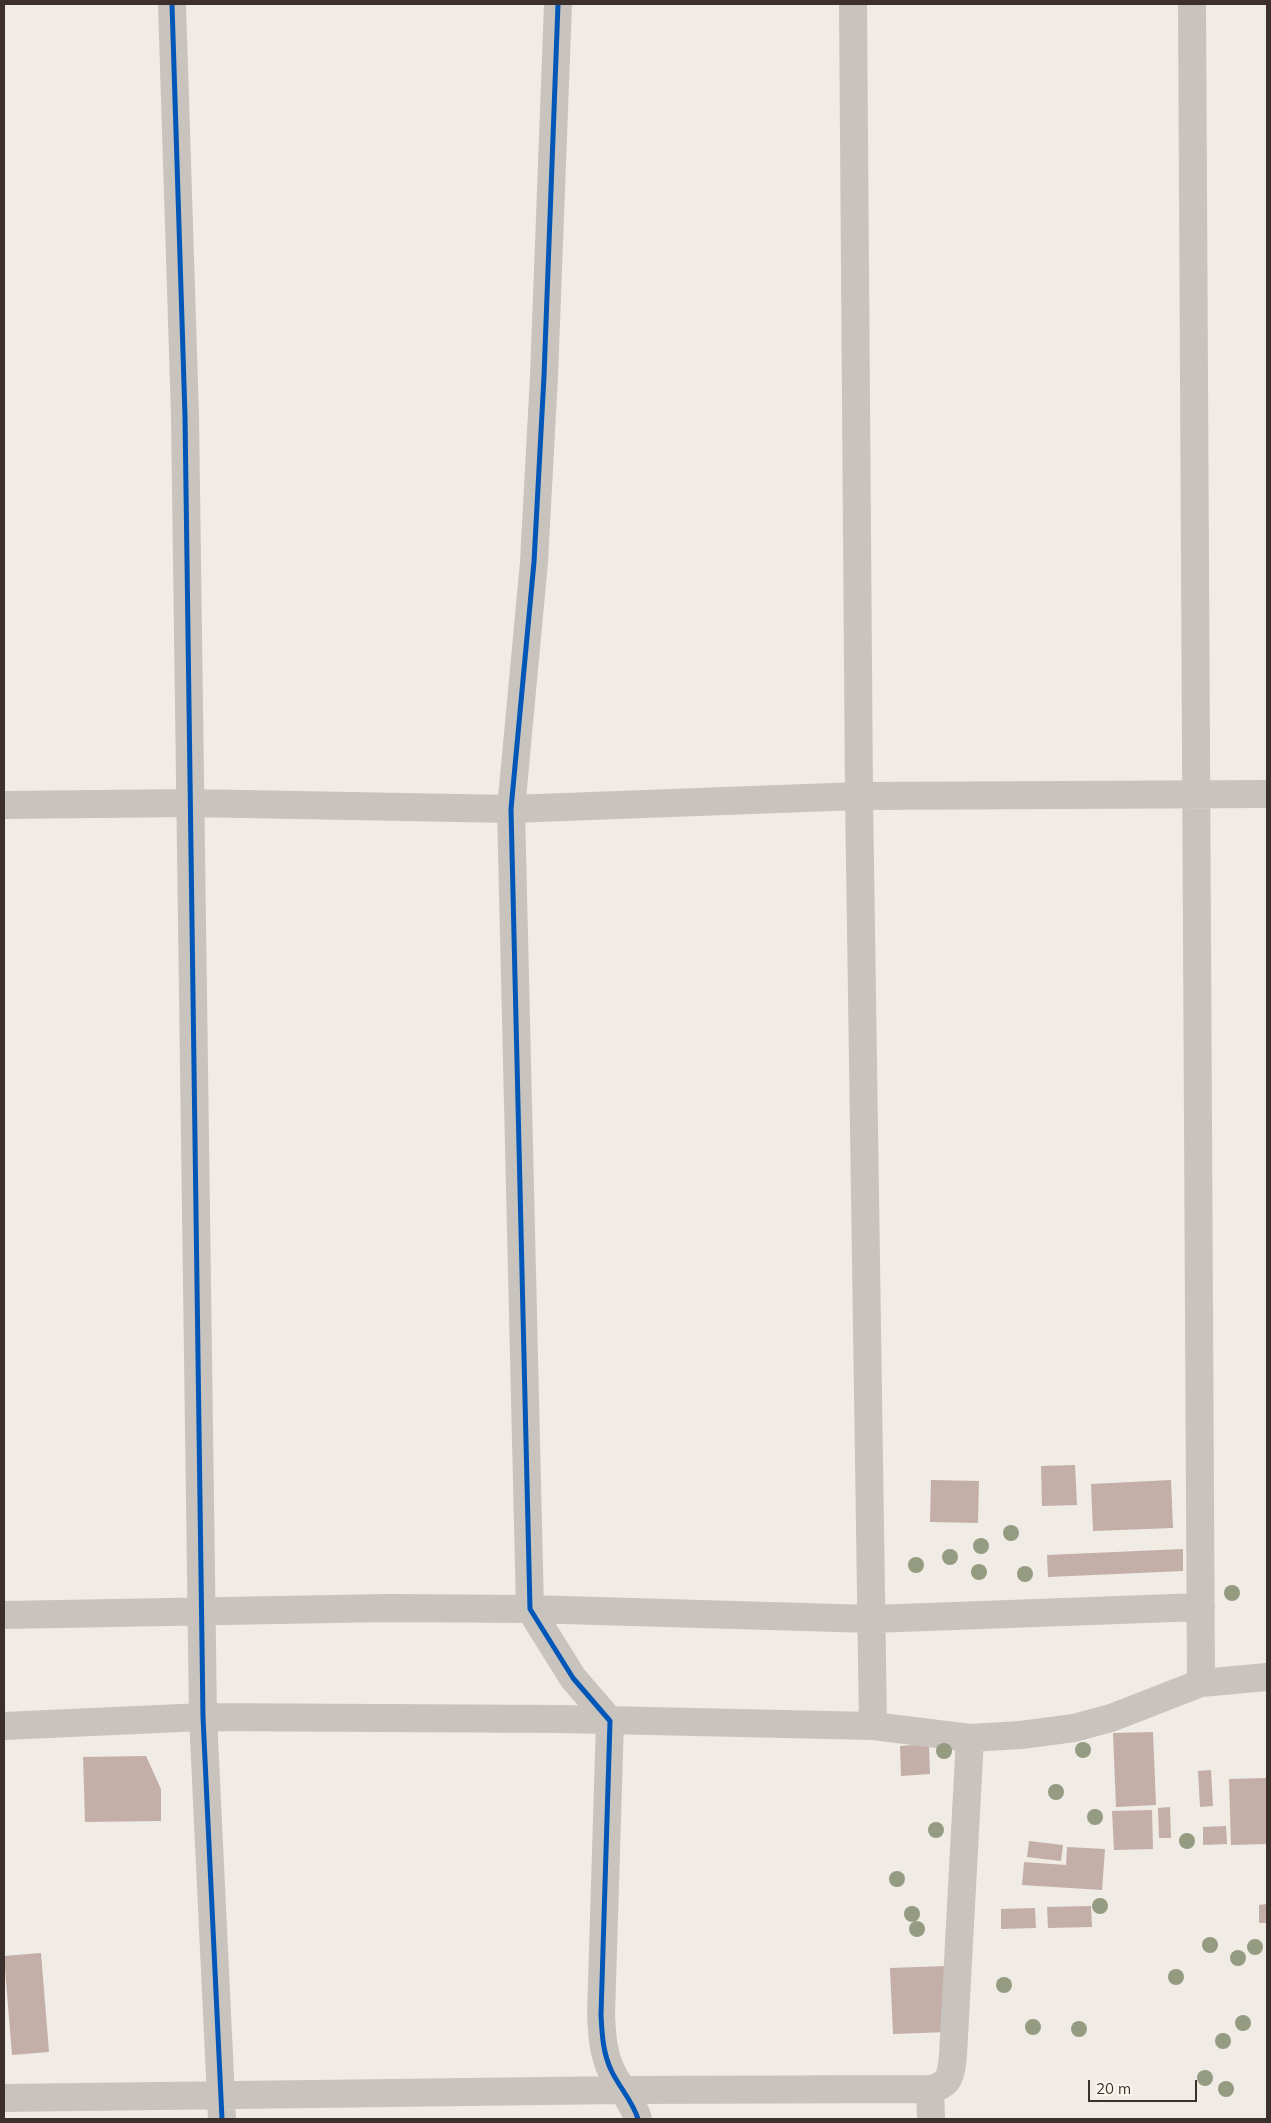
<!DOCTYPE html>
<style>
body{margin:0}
#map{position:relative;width:1271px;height:2123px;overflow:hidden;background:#f0ebe5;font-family:Mulish,sans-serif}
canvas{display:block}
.frame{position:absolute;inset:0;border:5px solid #3b302b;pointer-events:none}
.scale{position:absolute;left:1088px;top:2080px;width:109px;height:22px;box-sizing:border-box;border:2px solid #3b302b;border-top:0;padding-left:6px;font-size:15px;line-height:18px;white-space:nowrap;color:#3b302b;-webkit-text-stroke:4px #fbf5ee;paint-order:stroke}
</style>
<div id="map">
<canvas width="1271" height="2123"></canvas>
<div class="frame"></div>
<div class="scale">20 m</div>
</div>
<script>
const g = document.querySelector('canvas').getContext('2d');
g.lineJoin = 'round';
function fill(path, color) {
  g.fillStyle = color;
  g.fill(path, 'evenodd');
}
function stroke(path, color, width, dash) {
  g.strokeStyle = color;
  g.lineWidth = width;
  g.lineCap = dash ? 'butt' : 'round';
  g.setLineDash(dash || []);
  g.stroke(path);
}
fill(new Path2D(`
 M1075 1465 1077 1505 1042 1506 1041 1466Z
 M931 1480 979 1481 978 1523 930 1522Z
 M1171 1480 1173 1528 1093 1531 1091 1484Z
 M1183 1549V1571L1048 1577 1047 1555Z
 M1153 1732 1156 1805 1116 1807 1113 1733Z
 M929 1744 930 1774 901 1776 900 1746Z
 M146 1756 161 1789V1821L85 1822 83 1757Z
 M1211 1770 1213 1806 1200 1807 1198 1771Z
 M1267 1778V1844L1231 1845 1229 1779Z
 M1170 1807 1171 1838H1159L1158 1808Z
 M1152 1810 1153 1849 1114 1850 1112 1811Z
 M1226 1826 1227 1844 1203 1845V1827Z
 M1029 1841 1063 1845 1061 1861 1027 1857Z
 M1067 1847 1105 1849 1102 1890 1022 1885 1024 1862 1066 1865Z
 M1267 1904V1923H1259V1905Z
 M1091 1906 1092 1927 1048 1928 1047 1907Z
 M1035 1908 1036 1928 1001 1929V1909Z
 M41 1953 49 2052 12 2055 4 1956Z
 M946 1966 949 2032 893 2034 890 1968Z`), '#c3afa7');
stroke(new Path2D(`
 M172 4 185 416 203 1717 222 2119
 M558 4 544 376 534 562 511 809 530 1609 573 1678 610 1721 601 2015C602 2035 603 2054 612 2072 620 2088 633 2102 638 2119
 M853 4 859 796 873 1726
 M1192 4 1201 1683
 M4 805 190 803 511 809 859 796 1267 794
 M4 1615 388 1608 530 1609 872 1619 1201 1607
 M4 1726 203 1717 560 1719 873 1726 970 1738 1021 1735 1074 1728 1111 1718 1201 1683 1267 1677
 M4 2098 622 2090 930 2089
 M931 2119 930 2089C951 2085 951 2074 953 2055L970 1738`), '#c9c3be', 28);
stroke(new Path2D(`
 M172 4 185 416 203 1717 222 2119
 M558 4 544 376 534 562 511 809 530 1609 573 1678 610 1721 601 2015C602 2035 603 2054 612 2072 620 2088 633 2102 638 2119`), '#0057b8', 5);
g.fillStyle = '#959b80';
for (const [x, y] of [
 [1011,1533],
 [981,1546],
 [950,1557],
 [916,1565],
 [979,1572],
 [1025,1574],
 [1232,1593],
 [1083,1750],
 [944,1751],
 [1056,1792],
 [1095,1817],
 [936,1830],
 [1187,1841],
 [897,1879],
 [1100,1906],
 [912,1914],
 [917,1929],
 [1210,1945],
 [1255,1947],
 [1238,1958],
 [1176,1977],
 [1004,1985],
 [1243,2023],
 [1033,2027],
 [1079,2029],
 [1223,2041],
 [1205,2078],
 [1226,2089]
]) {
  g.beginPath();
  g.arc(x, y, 8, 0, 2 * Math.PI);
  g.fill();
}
</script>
